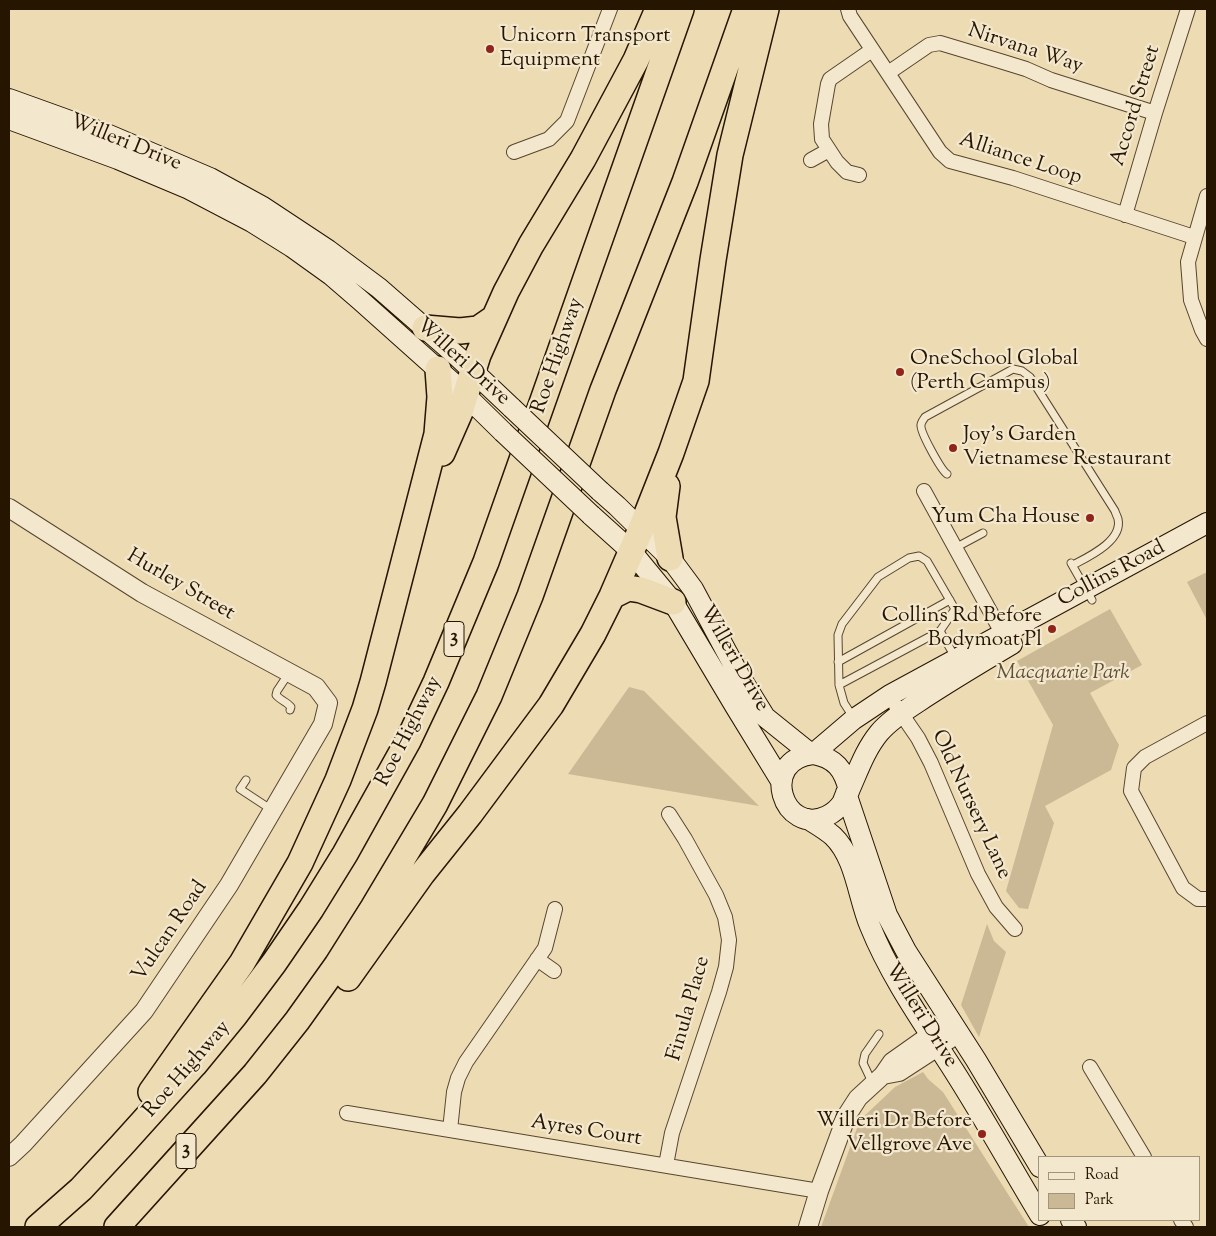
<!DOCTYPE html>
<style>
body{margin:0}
#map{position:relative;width:1216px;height:1236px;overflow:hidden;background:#eddbb3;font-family:"Sorts Mill Goudy",serif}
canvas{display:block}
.frame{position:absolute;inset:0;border:10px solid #261500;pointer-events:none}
.legend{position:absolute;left:1038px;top:1156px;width:162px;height:65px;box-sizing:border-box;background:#f3e8ce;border:1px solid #a1947c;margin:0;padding:6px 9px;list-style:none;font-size:15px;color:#261500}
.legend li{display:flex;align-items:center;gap:10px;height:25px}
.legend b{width:25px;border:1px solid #a1947c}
</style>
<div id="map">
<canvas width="1216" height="1236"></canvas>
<div class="frame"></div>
<ul class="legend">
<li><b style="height:6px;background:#f3e8ce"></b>Road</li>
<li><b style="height:14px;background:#cbb995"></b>Park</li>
</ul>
</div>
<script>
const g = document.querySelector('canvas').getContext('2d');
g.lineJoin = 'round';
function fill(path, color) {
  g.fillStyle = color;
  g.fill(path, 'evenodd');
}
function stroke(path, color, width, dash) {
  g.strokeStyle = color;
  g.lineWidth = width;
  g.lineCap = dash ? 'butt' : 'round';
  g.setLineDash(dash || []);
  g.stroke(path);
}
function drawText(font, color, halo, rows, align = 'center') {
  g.font = font + ' "Sorts Mill Goudy",serif';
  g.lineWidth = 4.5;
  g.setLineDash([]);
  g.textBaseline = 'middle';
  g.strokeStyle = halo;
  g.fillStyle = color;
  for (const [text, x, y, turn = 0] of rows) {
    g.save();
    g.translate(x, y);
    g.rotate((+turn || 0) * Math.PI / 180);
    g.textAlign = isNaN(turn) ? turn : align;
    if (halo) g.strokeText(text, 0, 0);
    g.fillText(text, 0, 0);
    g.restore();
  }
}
fill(new Path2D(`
 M1207 572V620L1187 582Z
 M1110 609 1142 665 1090 693 1119 745 1111 770 1045 806 1054 823 1028 909 1019 908 1006 891 1053 725 1017 661Z
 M629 687 644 691 759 806 568 774Z
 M987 924 994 941 1006 952 979 1037 961 1005Z
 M923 1072 928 1079 943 1092 1029 1227H821L860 1120 895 1087Z`), '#cbb995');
const service = new Path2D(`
 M947 474C941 470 920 432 921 425 921 422 924 419 925 417L1013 369 1022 371 1030 377 1115 511C1115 512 1118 518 1118 519 1123 541 1088 557 1073 565
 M955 548 983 533
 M1071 563 1092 600
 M838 662 950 600
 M289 673 277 691 276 695C280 700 287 702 291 707L290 710
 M839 685 940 631
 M853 717 844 703 839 685 838 635 842 624 878 577 909 558 919 556 927 561 955 609 940 631 955 657
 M246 780 240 789 272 810
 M872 1082 863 1063 865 1054 879 1034`);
const minor = new Path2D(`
 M848 9 850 16 940 152 950 161 1013 178 1194 237
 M888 73 929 45 940 43 1000 61 1026 69 1051 80 1155 113
 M514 152 549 139 567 121 610 9
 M811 160 829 150
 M859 175 847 172 837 162 822 139 821 124 828 84 830 79 872 50
 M1207 196 1188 262 1191 300 1202 330 1207 339
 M1125 215 1155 113 1188 9
 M924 491 1007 642
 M896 706 918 738 931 763 978 874 996 907 1015 929
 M1207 723 1145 757 1134 768 1131 791 1183 888 1198 899H1207
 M537 959 554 971
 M1090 1067 1144 1157
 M347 1113 819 1191
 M450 1130 454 1092 458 1078 466 1062 545 948 555 909
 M666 1165 672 1133 719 992 726 967 729 940 725 917 716 895 685 839 669 814
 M1181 1220 1186 1227`);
const tertiary = new Path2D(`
 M9 508 142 593 316 687 328 703 323 724 229 885 144 1011 23 1144 9 1157
 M883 1075 899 1072 959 1033
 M808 1227 819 1191 847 1115 858 1098 883 1075 892 1062 950 1021`);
const secondary = new Path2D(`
 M9 99 109 135 210 178 263 207 328 250 379 288 458 357 512 408
 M9 119 118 159 187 188 252 222 292 247 331 275 360 300 453 383 503 432
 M600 491 617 506 670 558 693 589 739 675 765 717 811 754
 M591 515 631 551 673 602 735 706 781 781
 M813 754 854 719 890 695 1207 523
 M813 754C835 758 844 769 849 791 844 794 845 798 842 803 838 809 833 813 827 816 783 837 758 760 813 754Z
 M849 791C858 771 865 750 879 733 889 721 904 711 918 702 948 682 980 663 1012 644
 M846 793 887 915 906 951 976 1060 1040 1167
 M808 819C816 824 825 829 833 836 856 858 858 898 870 926 891 978 924 1024 954 1071 984 1118 1011 1167 1040 1215
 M1071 1220 1076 1227`);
const motorway = new Path2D(`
 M425 328 460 331 478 329 494 318
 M442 453 460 412 478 355 506 292 531 245 583 159 636 60 658 9
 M667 486 663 517 670 558
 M612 596 628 588 641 590 673 602
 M348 978 422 874 470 814 551 705 593 634 612 596 641 529 671 453 696 381 713 260 730 155 766 9
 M151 1092 242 963 300 863 338 780 365 709 373 682 437 434 440 397 438 369
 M38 1227 81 1189 121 1146 194 1065 235 1015 274 963 311 909 345 854 408 741 436 682 486 562 681 9
 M117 1227 255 1074 297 1021 337 965 373 908 435 804 489 696 530 596 603 390 685 182 746 9`);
stroke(service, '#58462d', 9);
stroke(minor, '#58462d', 16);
stroke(tertiary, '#58462d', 20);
stroke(secondary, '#261500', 22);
stroke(motorway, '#261500', 28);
stroke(service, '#f3e8ce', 7);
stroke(minor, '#f3e8ce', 14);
stroke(tertiary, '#f3e8ce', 18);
stroke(secondary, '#f3e8ce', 20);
stroke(motorway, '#eddbb3', 25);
const secondaryBridge = new Path2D(`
 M512 408 600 491
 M503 432 591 515`);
stroke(secondaryBridge, '#261500', 22, []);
stroke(secondaryBridge, '#f3e8ce', 20);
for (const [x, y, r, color] of [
 [490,49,5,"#8f2418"],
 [900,372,5,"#8f2418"],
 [953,448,5,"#8f2418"],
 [1090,518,5,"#8f2418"],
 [1052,629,5,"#8f2418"],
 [982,1134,5,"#8f2418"]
]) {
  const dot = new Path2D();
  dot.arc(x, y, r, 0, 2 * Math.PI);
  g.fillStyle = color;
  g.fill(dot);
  stroke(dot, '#f3e8ce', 2);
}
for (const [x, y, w] of [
 [454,639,20],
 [186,1151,20]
]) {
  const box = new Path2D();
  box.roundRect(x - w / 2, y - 17.5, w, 35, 4);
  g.fillStyle = '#f3e8ce';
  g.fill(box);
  stroke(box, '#261500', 1);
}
drawText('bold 20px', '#261500', null, [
 ["3",454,639],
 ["3",186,1151]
]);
drawText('21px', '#261500', '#f3e8ce', [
 ["Unicorn Transport",500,37],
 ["Equipment",500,61],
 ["OneSchool Global",910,360],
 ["(Perth Campus)",910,384],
 ["Joy's Garden",963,436],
 ["Vietnamese Restaurant",963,460],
 ["Yum Cha House",1080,518,"right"],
 ["Collins Rd Before",1042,617,"right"],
 ["Bodymoat Pl",1042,641,"right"],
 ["Willeri Dr Before",972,1122,"right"],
 ["Vellgrove Ave",972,1146,"right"]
], 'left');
drawText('21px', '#261500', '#f3e8ce', [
 ["Nirvana Way",1025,50,18],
 ["Accord Street",1137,106,-73],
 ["Willeri Drive",125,144,22],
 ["Alliance Loop",1020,160,18],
 ["Roe Highway",559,356,-71],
 ["Willeri Drive",462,363,42],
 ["Collins Road",1112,575,-28],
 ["Hurley Street",180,586,30],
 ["Willeri Drive",733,659,60],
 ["Roe Highway",410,732,-63],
 ["Old Nursery Lane",970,805,65],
 ["Vulcan Road",171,932,-56],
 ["Finula Place",690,1009,-74],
 ["Willeri Drive",920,1016,58],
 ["Roe Highway",188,1070,-49],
 ["Ayres Court",586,1132,9]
]);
drawText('italic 21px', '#604e34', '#f3e8ce', [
 ["Macquarie Park",1063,674]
]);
</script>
